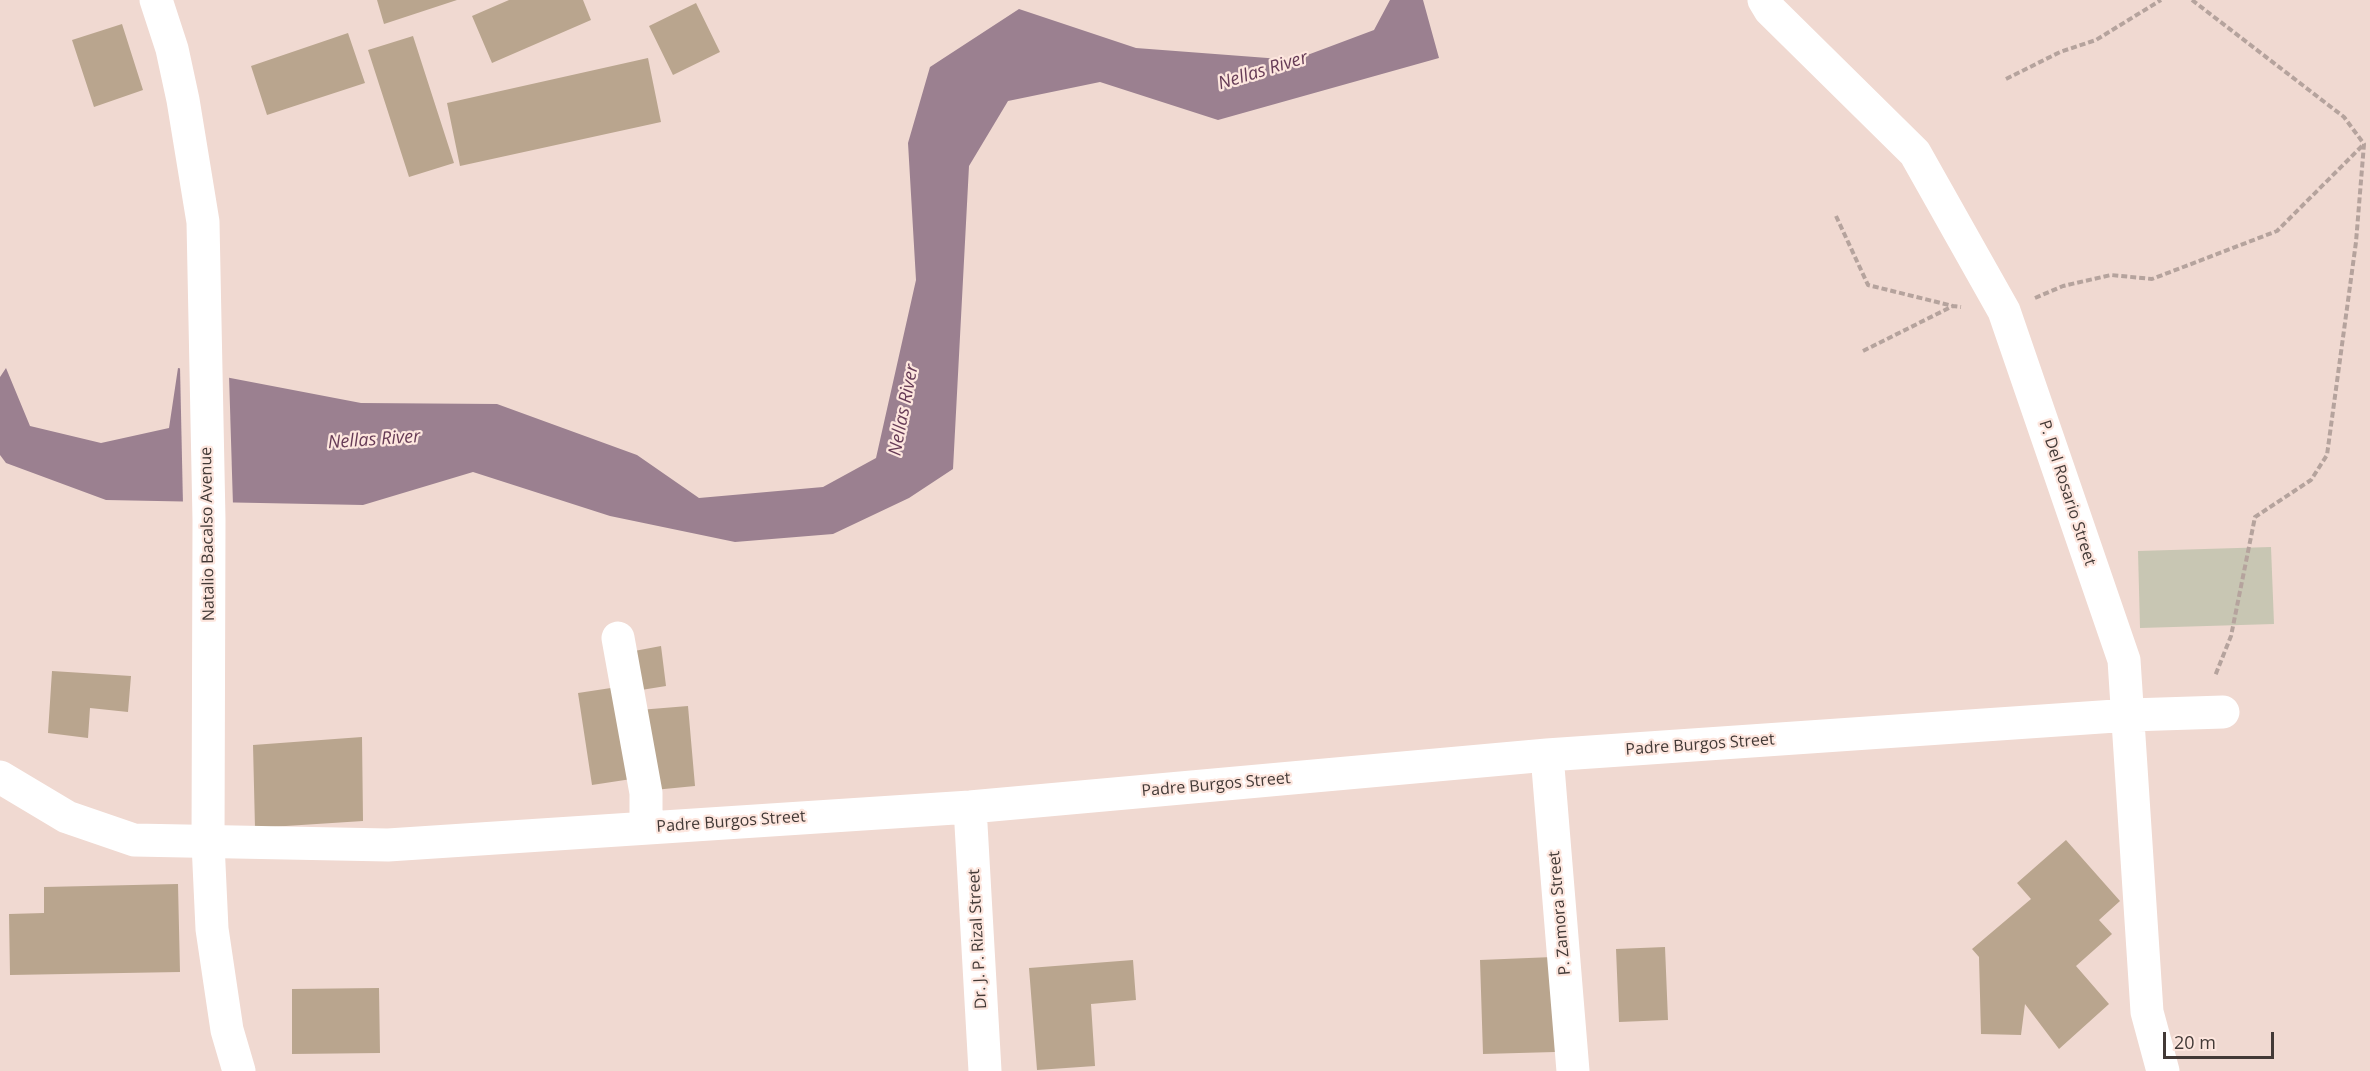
<!DOCTYPE html>
<html>
<head>
<meta charset="utf-8">
<style>
  body { margin:0 }
  #map { position:relative; width:2370px; height:1071px; overflow:hidden; background:#f0d9d1; font-family:"Open Sans",sans-serif }
  canvas { display:block }
  .scale { position:absolute; left:2163px; top:1032px; width:111px; height:27px; box-sizing:border-box; border:3px solid #423936; border-top:0; padding-left:8px; font-size:18px; line-height:21px; white-space:nowrap; color:#423936; -webkit-text-stroke:4px #fde6de; paint-order:stroke }
</style>
</head>
<body>
<div id="map">
<canvas width="2370" height="1071"></canvas>
<div class="scale">20 m</div>
</div>
<script>
const g = document.querySelector('canvas').getContext('2d');
g.lineJoin = 'round';
function fill(path, color) { g.fillStyle = color; g.fill(path, 'evenodd'); }
const shape = rows => new Path2D(rows.map(r => 'M' + r).join(''));
function stroke(path, color, width, dash) { g.strokeStyle = color; g.lineWidth = width; g.lineCap = dash ? 'butt' : 'round'; g.setLineDash(dash || []); g.stroke(path); }
function drawText(font, color, halo, rows, align = 'center') {
  g.font = font + ' "Open Sans",sans-serif'; g.lineWidth = 4.5; g.setLineDash([]); g.textBaseline = 'middle'; g.strokeStyle = halo; g.fillStyle = color; for (const [text, x, y, turn = 0] of rows) {
    g.save(); g.translate(x, y); g.rotate((+turn || 0) * Math.PI / 180); g.textAlign = isNaN(turn) ? turn : align; if (halo) g.strokeText(text, 0, 0); g.fillText(text, 0, 0); g.restore();
  }
}
const green = shape([
  [2271,547,2274,624,2140,628,2138,551]
]);
const water = shape([
  [1390,0,1423,0,1439,58,1218,120,1100,82,1008,101,969,166,953,469,909,498,833,534,735,542,610,516,473,472,363,505,106,500,6,463,0,455,0,377,6,368,30,426,101,443,169,428,178,368,361,403,497,404,637,455,699,498,823,487,876,458,916,280,908,143,930,67,1019,9,1136,48,1294,60,1374,30]
]);
const pier = shape([
  [180,366,229,375,233,506,183,505]
]);
const building = shape([
  [377,0,457,0,384,24],
  [509,0,583,0,591,20,492,63,472,16],
  [696,3,720,52,673,75,649,26],
  [122,24,143,90,94,107,72,40],
  [348,33,365,83,267,115,251,66],
  [413,36,454,163,409,177,368,50],
  [648,58,661,122,460,166,447,103],
  [661,646,666,686,635,691,629,652],
  [52,671,131,676,128,712,90,708,88,738,48,733],
  [624,686,638,778,592,785,578,693],
  [688,706,695,786,654,790,639,710],
  [362,737,363,821,255,828,253,745],
  [2066,840,2120,901,2099,920,2112,934,2076,966,2109,1004,2059,1049,2025,1004,2021,1035,1981,1034,1979,957,1972,949,2031,899,2017,883],
  [178,884,180,972,10,975,9,914,44,913,44,887],
  [1665,947,1668,1020,1619,1022,1616,949],
  [1553,957,1555,1052,1483,1054,1480,960],
  [1133,960,1136,1000,1091,1004,1095,1066,1037,1070,1029,968],
  [379,988,380,1053,292,1054,292,989]
]);
const path = shape([
  [2192,0,2344,117,2364,144,2356,242,2327,455,2311,480,2255,517,2231,636,2215,676],
  [2006,79,2060,52,2096,40,2161,0],
  [1836,216,1868,285,1953,306],
  [2035,298,2063,286,2111,275,2152,279,2277,231,2363,145],
  [1863,351,1953,306,1961,307]
]);
const minor = shape([
  [1764,0,1770,10,1915,153,2004,311,2124,660,2147,1012,2163,1071],
  [618,638,646,793,646,828],
  [1547,755,1573,1071],
  [0,777,67,817,134,840,388,845,970,807,1547,755,2130,715,2223,712],
  [970,807,985,1071]
]);
const trunk = shape([
  [156,0,172,49,183,100,203,222,209,520,208,843,212,929,227,1030,239,1071]
]);
const streetNames = [
  ["P. Del Rosario Street",2067,493,72],
  ["Natalio Bacalso Avenue",208,534,-91],
  ["Padre Burgos Street",1700,745,-4],
  ["Padre Burgos Street",1216,785,-5],
  ["Padre Burgos Street",731,822,-4],
  ["P. Zamora Street",1560,913,-95],
  ["Dr. J. P. Rizal Street",978,939,-93]
];
const waterNames = [
  ["Nellas River",1263,71,-17],
  ["Nellas River",904,410,-79],
  ["Nellas River",374,440,-4]
];
fill(green, '#c8c6b3');
fill(water, '#9b8090');
fill(pier, '#f0d9d1');
fill(building, '#b9a58e');
stroke(path, '#b5a39d', 4, [6, 3]);
stroke(minor, '#fff', 33);
stroke(trunk, '#fff', 33);
drawText('16px', '#423936', '#fde6de', streetNames);
drawText('italic 18px', '#663b56', '#fde6de', waterNames);
</script>
</body>
</html>
